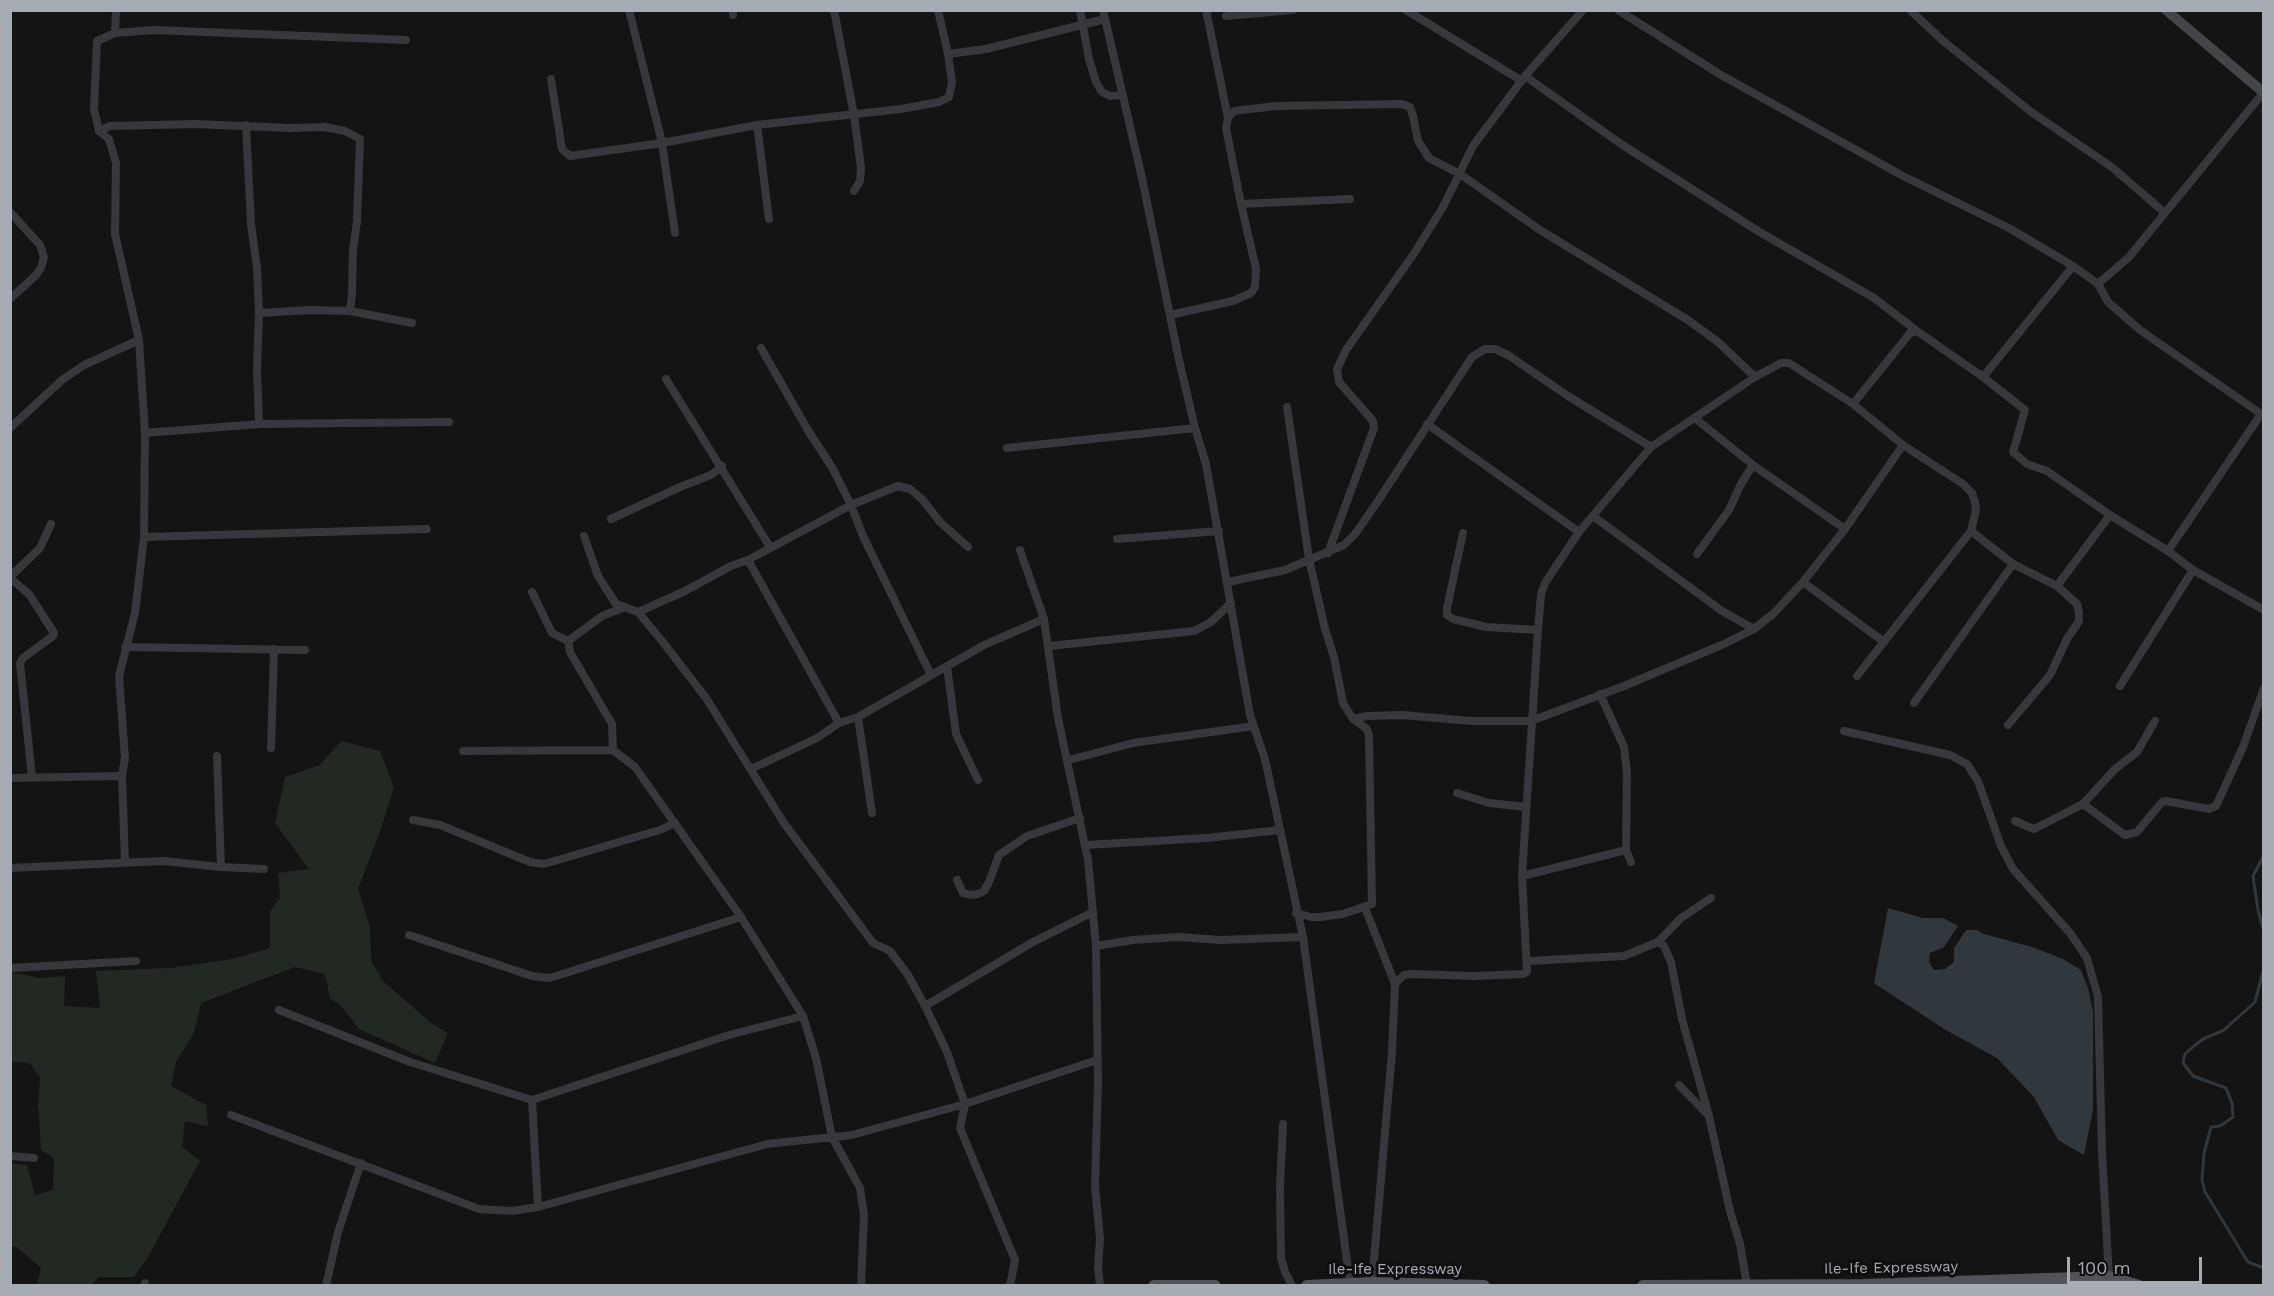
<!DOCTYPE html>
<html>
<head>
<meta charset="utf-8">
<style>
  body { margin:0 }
  #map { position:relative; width:2274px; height:1296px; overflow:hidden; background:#141415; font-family:"Work Sans",sans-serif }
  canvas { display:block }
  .frame { position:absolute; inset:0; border:12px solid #a7abb4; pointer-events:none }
  .scale { position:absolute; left:2067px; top:1257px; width:135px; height:27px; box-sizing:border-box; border:3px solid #a7abb4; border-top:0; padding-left:8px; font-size:18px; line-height:21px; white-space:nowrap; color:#a7abb4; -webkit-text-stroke:4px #0f0f10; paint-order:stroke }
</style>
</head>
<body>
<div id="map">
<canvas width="2274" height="1296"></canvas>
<div class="frame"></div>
<div class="scale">100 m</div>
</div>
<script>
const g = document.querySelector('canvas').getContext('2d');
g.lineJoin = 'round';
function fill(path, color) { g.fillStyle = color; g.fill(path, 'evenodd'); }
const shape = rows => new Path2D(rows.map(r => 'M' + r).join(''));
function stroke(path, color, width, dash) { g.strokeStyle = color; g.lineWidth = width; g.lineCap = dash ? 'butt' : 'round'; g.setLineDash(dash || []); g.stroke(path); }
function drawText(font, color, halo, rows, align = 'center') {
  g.font = font + ' "Work Sans",sans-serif'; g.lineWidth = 6; g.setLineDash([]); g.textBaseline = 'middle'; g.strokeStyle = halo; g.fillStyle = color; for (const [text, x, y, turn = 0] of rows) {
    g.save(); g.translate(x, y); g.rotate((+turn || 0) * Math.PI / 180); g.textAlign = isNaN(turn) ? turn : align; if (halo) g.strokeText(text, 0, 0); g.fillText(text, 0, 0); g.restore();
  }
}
const green = shape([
  [341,741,380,751,394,787,381,829,358,889,370,927,371,961,383,981,431,1023,448,1033,435,1063,359,1029,342,1007,330,998,325,974,295,967,201,1003,194,1033,176,1062,171,1086,206,1105,208,1126,185,1121,182,1147,200,1161,148,1257,134,1277,99,1277,91,1285,37,1285,41,1268,17,1247,11,1247,11,1163,27,1165,35,1195,53,1190,54,1158,41,1150,38,1104,40,1078,30,1063,11,1062,11,972,40,978,65,976,64,1006,100,1008,96,971,170,968,232,959,270,948,270,912,280,898,278,873,309,869,275,823,285,777,320,765]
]);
const water = shape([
  [1888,908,1923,918,1943,918,1958,926,1944,947,1930,953,1929,962,1934,970,1945,969,1954,962,1954,948,1966,930,1977,930,1984,934,2032,947,2063,959,2081,970,2088,988,2093,1012,2093,1110,2084,1155,2058,1140,2034,1097,1997,1058,1944,1029,1874,983]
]);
const stream = shape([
  [2264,855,2253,876,2258,910,2264,931],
  [2264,968,2255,1002,2224,1030,2203,1039,2194,1046,2185,1054,2183,1063,2193,1076,2226,1088,2232,1103,2233,1117,2220,1126,2211,1127,2204,1153,2202,1180,2205,1192,2248,1262,2264,1268]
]);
const minor = shape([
  [116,10,115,33,154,30,406,40],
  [733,10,733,15],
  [834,10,854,115,861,168,860,181,854,191],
  [1080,10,1089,59,1096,82,1102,92,1110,96,1122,95],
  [1103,10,1142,178,1179,360,1195,428,1206,464,1250,715,1265,759,1303,937,1350,1283],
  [1206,10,1228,118],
  [1406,10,1522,81],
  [1618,10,1721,75,1903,176,2009,228,2073,266,2098,284,2108,302,2140,330,2264,416],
  [1910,10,1942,40,2030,111,2113,168,2165,213],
  [1226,16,1293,10],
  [115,33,97,41,94,109,99,131,110,126,196,124,289,128,325,127,345,131,360,139,357,221,353,250,352,294,350,311],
  [948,54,986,49,1105,19],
  [1525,76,1621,144,1758,231,1874,298,1917,331],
  [551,79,562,149,570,156,662,143,629,10],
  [246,125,251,224,257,268,259,313,257,369,259,424],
  [757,125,769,219],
  [99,131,109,139,116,163,115,234,139,340,145,433,144,537,135,613,119,676,125,758,122,776,125,862],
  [1350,199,1241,204,1226,128,1228,118,1234,111,1276,106,1402,104,1410,107,1413,116,1418,141,1429,158,1460,174,1540,230,1688,320,1718,342,1755,377],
  [10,212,40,245,44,257,41,268,35,276,10,299],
  [675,233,662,143,757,125,901,109,939,102,949,97,952,82,948,54,938,10],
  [2098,284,2129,257,2263,93],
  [259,313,311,310,350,311,412,323],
  [1170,315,1233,301,1251,293,1255,287,1256,269,1241,204],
  [761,348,809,432,833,469,851,505,863,536,931,675],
  [1983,377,2025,410,2013,452,2027,464,2047,471,2110,515,2168,551,2193,570,2264,610],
  [666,379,770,547],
  [1853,404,1910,333,1917,331,1983,377,2073,266],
  [1287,407,1309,559,1325,629,1334,657,1343,703,1353,719,1367,716,1403,715,1470,721,1531,721,1624,686,1724,644,1754,629,1773,614,1803,582,1845,529,1903,445],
  [1696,419,1753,465,1845,529],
  [1427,424,1579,532],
  [10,428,62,380,84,365,139,340],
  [145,433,259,424,449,422],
  [1007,448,1195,428],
  [1593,516,1722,611,1754,629],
  [611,519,680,487,711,475,722,466],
  [1971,531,2013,564,2057,586,2077,604,2079,612,2079,621,2067,639,2050,675,2008,725],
  [1463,533,1447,608,1447,615,1453,619,1486,627,1538,630],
  [144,537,427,529],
  [1117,539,1219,531],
  [1020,550,1044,619,1058,718,1088,860,1096,946,1098,1082,1095,1186,1100,1239,1098,1267,1100,1286],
  [2168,551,2261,414],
  [1328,553,1374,428,1373,421,1339,382,1337,369,1346,350,1413,255,1443,207,1473,146,1525,76,1583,10],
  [1697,554,1729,510,1741,484,1753,465],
  [748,560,851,505,898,486,910,489,922,499,940,522,968,547],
  [10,577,40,548,51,524],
  [10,578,29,594,54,633,53,636,23,658,20,663,32,777],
  [1228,582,1285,570,1344,545,1355,534,1376,504,1472,357,1485,349,1495,349,1508,355,1568,396,1651,447],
  [1803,582,1884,642],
  [2057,586,2110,515],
  [532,592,552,633,568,641],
  [638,612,683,592,731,566,748,560,839,723],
  [1049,646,1194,631,1211,622,1231,603],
  [125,647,305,650],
  [947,666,956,734,978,780],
  [2120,686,2193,570],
  [1600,694,1624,747,1627,773,1626,850,1631,862],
  [1914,703,2013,564],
  [858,717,872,813],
  [1844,731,1950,755,1967,764,1978,781,2001,846,2013,869,2070,933,2087,958,2098,997,2102,1152,2109,1277],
  [271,748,274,649],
  [613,750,612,724,570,652,568,641,602,616,625,607],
  [463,751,613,750,635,767,741,917,803,1016,816,1058,832,1137,860,1188,864,1215,861,1286],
  [217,756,221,867],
  [1069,760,1133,743,1254,726],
  [751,769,817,738,839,723,858,717,984,645,1044,619],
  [10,778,122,776],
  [1457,793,1489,803,1526,807],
  [2083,804,2125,835,2137,832,2162,802,2166,801,2209,809,2216,806,2243,747,2264,688],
  [413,820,440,825,530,862,544,864,660,830,675,823],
  [2015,821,2034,829,2083,804,2115,769,2137,752,2155,721],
  [1086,845,1206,838,1280,830],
  [10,868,163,861,221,867,264,869],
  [1522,876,1626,850],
  [957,880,963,893,970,895,978,894,984,891,989,882,999,855,1027,836,1080,818],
  [1365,908,1395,984],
  [1296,913,1311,917,1320,917,1343,914,1372,904,1369,736,1367,729,1353,719],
  [409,935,532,976,550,978,741,917],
  [1658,942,1681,918,1711,898],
  [1096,946,1133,940,1179,937,1221,940,1303,937],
  [1528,961,1624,956,1658,942,1664,946,1671,962,1682,1019,1709,1116],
  [10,968,136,961],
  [925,1006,1033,942,1093,912],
  [279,1010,410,1062,532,1100,729,1035,803,1016],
  [1679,1085,1709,1116,1730,1211,1740,1244,1747,1285],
  [532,1100,538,1207],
  [231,1115,479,1209,512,1211,538,1207,767,1144,852,1135,965,1104,947,1052,925,1006,908,975,890,951,873,943,784,823,706,698,662,641,638,612,616,604,598,576,584,536],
  [1283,1124,1280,1187,1281,1258,1285,1272,1292,1286],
  [10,1156,34,1158],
  [1372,1283,1392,1052,1395,984,1404,975,1413,974,1474,976,1523,974,1527,972,1522,876,1538,630,1541,594,1545,583,1579,532,1651,447,1755,377,1781,363,1789,363,1853,404,1903,445,1963,484,1972,493,1975,502,1976,510,1971,531,1857,676],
  [144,1286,145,1283],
  [326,1286,338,1232,361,1163],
  [1010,1286,1015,1260,960,1128,965,1104,1097,1060]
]);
const secondary = shape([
  [2166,10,2264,93]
]);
const primary = shape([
  [1154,1286,1215,1286],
  [1307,1286,1372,1283,1484,1286],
  [1643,1286,1863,1285,2109,1277,2139,1286]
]);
const streetNames = [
  ["Ile-Ife Expressway",1891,1268,-1],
  ["Ile-Ife Expressway",1395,1270]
];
fill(green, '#222923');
fill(water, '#30383e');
stroke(stream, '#30383e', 3);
stroke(minor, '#37383b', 8);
stroke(secondary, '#434549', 10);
stroke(primary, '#515358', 12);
drawText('15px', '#a7abb4', '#0f0f10', streetNames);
</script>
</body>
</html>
